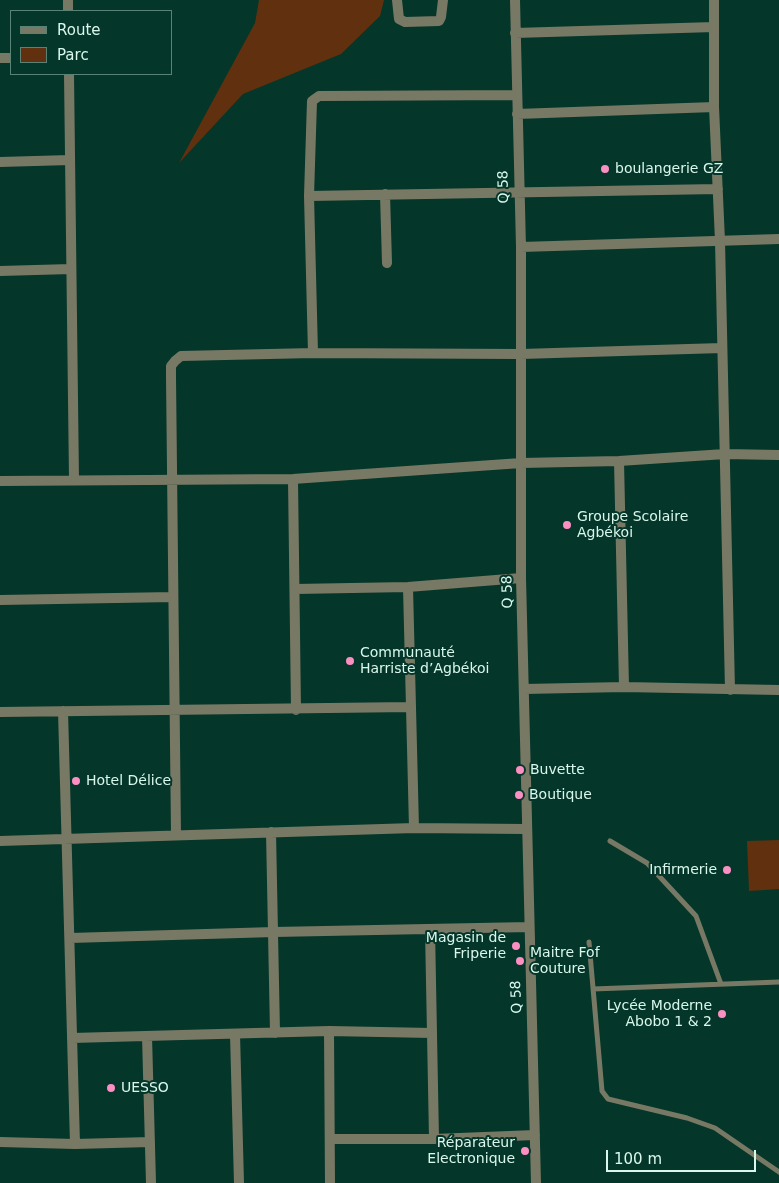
<!DOCTYPE html>
<html>
<head>
<meta charset="utf-8">
<style>
  body { margin:0 }
  #map { position:relative; width:779px; height:1183px; overflow:hidden; background:#05362a; font-family:"DejaVu Sans",sans-serif }
  canvas { display:block }
  .legend { position:absolute; left:10px; top:10px; width:162px; height:65px; box-sizing:border-box; background:#05362a; border:1px solid #5a8378; margin:0; padding:6px 9px; list-style:none; font-size:15px; color:#d9f7ec }
  .legend li { display:flex; align-items:center; gap:10px; height:25px }
  .legend b { width:25px; border:1px solid #5a8378 }
  .scale { position:absolute; left:606px; top:1150px; width:150px; height:22px; box-sizing:border-box; border:2px solid #d9f7ec; border-top:0; padding-left:6px; font-size:15px; line-height:18px; white-space:nowrap; color:#d9f7ec; -webkit-text-stroke:4px #05362a; paint-order:stroke }
</style>
</head>
<body>
<div id="map">
<canvas width="779" height="1183"></canvas>
<ul class="legend">
<li><b style="height:6px;background:#787965"></b>Route</li>
<li><b style="height:14px;background:#61300e"></b>Parc</li>
</ul>
<div class="scale">100 m</div>
</div>
<script>
const g = document.querySelector('canvas').getContext('2d');
g.lineJoin = 'round';
function fill(path, color) { g.fillStyle = color; g.fill(path, 'evenodd'); }
const shape = rows => new Path2D(rows.map(r => 'M' + r).join(''));
function stroke(path, color, width, dash) { g.strokeStyle = color; g.lineWidth = width; g.lineCap = dash ? 'butt' : 'round'; g.setLineDash(dash || []); g.stroke(path); }
function drawText(font, color, halo, rows, align = 'center') {
  g.font = font + ' "DejaVu Sans",sans-serif'; g.lineWidth = 4; g.setLineDash([]); g.textBaseline = 'middle'; g.strokeStyle = halo; g.fillStyle = color; for (const [text, x, y, turn = 0] of rows) {
    g.save(); g.translate(x, y); g.rotate((+turn || 0) * Math.PI / 180); g.textAlign = isNaN(turn) ? turn : align; if (halo) g.strokeText(text, 0, 0); g.fillText(text, 0, 0); g.restore();
  }
}
const green = shape([
  [259,0,384,0,380,16,341,54,243,94,179,163,255,23],
  [779,840,779,889,749,891,747,841]
]);
const service = shape([
  [610,841,647,863,696,916,721,984],
  [589,942,602,1091,608,1099,687,1118,715,1128,779,1172],
  [593,989,779,982]
]);
const minor = shape([
  [68,0,68,11],
  [397,0,399,19,405,22,439,21,441,17,443,0],
  [515,0,521,247,521,578,536,1183],
  [714,0,714,107,720,241,730,690],
  [515,33,714,27],
  [0,58,11,58],
  [69,74,74,480],
  [517,114,714,107],
  [0,162,70,160],
  [385,194,387,263],
  [309,196,718,189],
  [521,247,779,239],
  [0,271,71,269],
  [313,353,309,196,312,101,319,96,516,95],
  [619,461,624,687],
  [293,479,296,710],
  [0,481,293,479,521,463,619,461,725,454,779,455],
  [408,587,414,828],
  [295,589,408,587,521,578],
  [0,600,173,597],
  [524,689,624,687,779,690],
  [63,711,75,1144],
  [0,712,410,707],
  [271,832,275,1033],
  [176,835,171,377,171,366,175,361,181,356,313,353,521,354,722,348],
  [0,841,414,828,526,829],
  [430,929,434,1139],
  [70,938,274,932,529,927],
  [329,1031,330,1183],
  [235,1034,239,1183],
  [147,1036,151,1183],
  [72,1038,329,1031,432,1033],
  [330,1139,434,1139,535,1135],
  [0,1142,75,1144,150,1142]
]);
const markers = [
  [605,169,5,"#fc8fc2"],
  [567,525,5,"#fc8fc2"],
  [350,661,5,"#fc8fc2"],
  [520,770,5,"#fc8fc2"],
  [76,781,5,"#fc8fc2"],
  [519,795,5,"#fc8fc2"],
  [727,870,5,"#fc8fc2"],
  [516,946,5,"#fc8fc2"],
  [520,961,5,"#fc8fc2"],
  [722,1014,5,"#fc8fc2"],
  [111,1088,5,"#fc8fc2"],
  [525,1151,5,"#fc8fc2"]
];
const poiNames = [
  ["boulangerie GZ",615,169],
  ["Groupe Scolaire",577,517],
  ["Agbékoi",577,533],
  ["Communauté",360,653],
  ["Harriste d’Agbékoi",360,669],
  ["Buvette",530,770],
  ["Hotel Délice",86,781],
  ["Boutique",529,795],
  ["Infirmerie",717,870,"right"],
  ["Magasin de",506,938,"right"],
  ["Friperie",506,954,"right"],
  ["Maitre Fof",530,953],
  ["Couture",530,969],
  ["Lycée Moderne",712,1006,"right"],
  ["Abobo 1 & 2",712,1022,"right"],
  ["UESSO",121,1088],
  ["Réparateur",515,1143,"right"],
  ["Electronique",515,1159,"right"]
];
const streetNames = [
  ["Q 58",504,187,-91],
  ["Q 58",508,592,-91],
  ["Q 58",517,997,-92]
];
fill(green, '#61300e');
stroke(service, '#787965', 5);
stroke(minor, '#787965', 10);
for (const [x, y, r, color] of markers) { const dot = new Path2D(); dot.arc(x, y, r, 0, 2 * Math.PI); g.fillStyle = color; g.fill(dot); stroke(dot, '#05362a', 2); }
drawText('14px', '#d9f7ec', '#05362a', poiNames, 'left');
drawText('14px', '#d9f7ec', '#05362a', streetNames);
</script>
</body>
</html>
